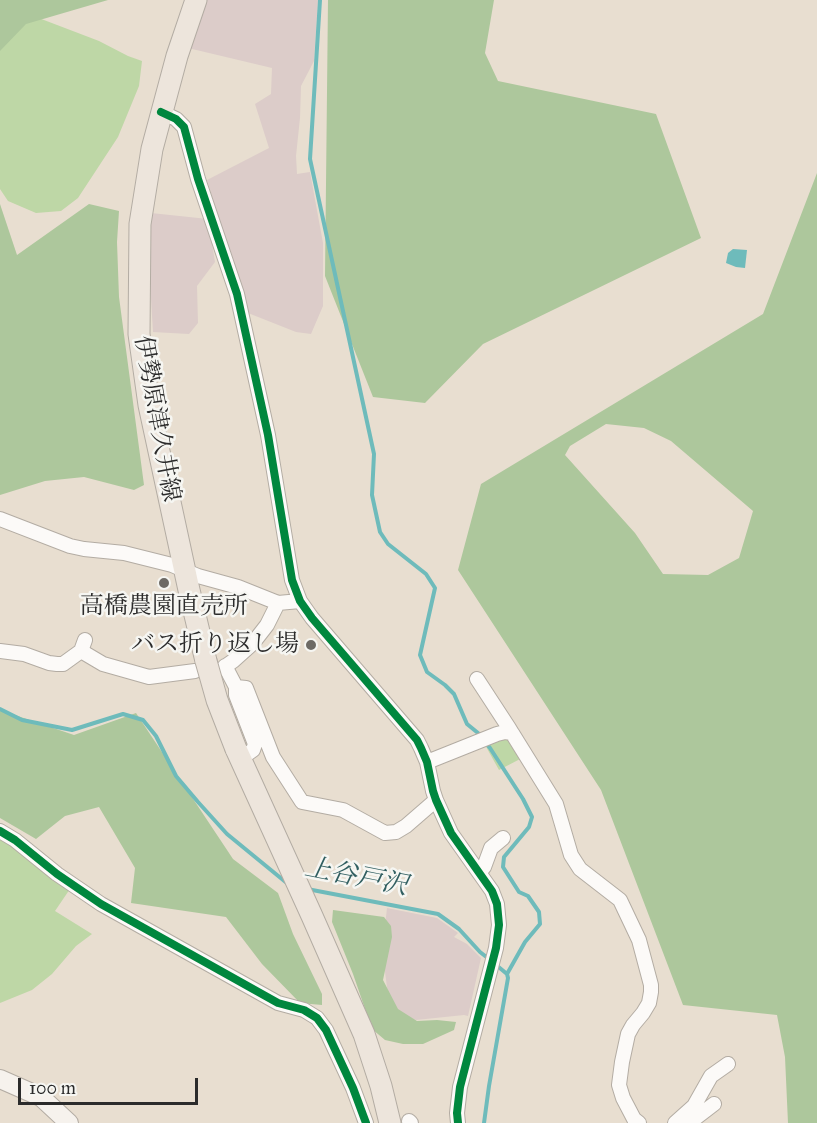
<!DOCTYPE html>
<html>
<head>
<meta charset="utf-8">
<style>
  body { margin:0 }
  #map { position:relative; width:817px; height:1123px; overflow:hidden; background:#e8ded0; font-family:"IM FELL Great Primer",serif }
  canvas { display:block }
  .scale { position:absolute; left:18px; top:1078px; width:180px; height:27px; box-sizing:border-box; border:3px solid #2b2b2b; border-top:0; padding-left:8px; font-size:18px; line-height:21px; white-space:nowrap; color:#2b2b2b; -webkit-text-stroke:4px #f6f6f2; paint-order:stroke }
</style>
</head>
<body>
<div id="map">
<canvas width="817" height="1123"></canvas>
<div class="scale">100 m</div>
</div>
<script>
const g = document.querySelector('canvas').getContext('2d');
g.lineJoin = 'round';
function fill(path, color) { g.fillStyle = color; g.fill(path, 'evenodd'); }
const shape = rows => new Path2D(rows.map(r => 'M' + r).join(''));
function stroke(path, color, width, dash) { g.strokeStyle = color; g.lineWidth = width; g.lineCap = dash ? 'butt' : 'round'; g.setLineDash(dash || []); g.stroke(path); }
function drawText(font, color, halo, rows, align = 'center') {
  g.font = font + ' "IM FELL Great Primer","Noto Serif JP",serif'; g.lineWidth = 5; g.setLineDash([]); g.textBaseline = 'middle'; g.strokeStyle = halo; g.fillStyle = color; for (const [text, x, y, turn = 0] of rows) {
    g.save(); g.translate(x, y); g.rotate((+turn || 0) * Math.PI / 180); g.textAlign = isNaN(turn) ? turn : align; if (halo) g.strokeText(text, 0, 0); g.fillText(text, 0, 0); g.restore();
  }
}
const industrial = shape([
  [207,0,318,0,314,61,301,86,300,118,296,156,297,174,310,172,323,243,323,306,311,334,296,332,248,313,207,180,269,148,255,104,271,94,272,68,188,48],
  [151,213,208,219,215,262,197,286,198,323,189,334,153,332,148,249],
  [387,908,437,918,458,933,454,937,467,944,481,958,468,1016,464,1015,416,1020,407,1017,394,1007,388,995,384,964,383,943]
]);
const green = shape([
  [23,12,99,41,128,56,142,61,139,86,118,137,78,198,61,211,36,213,8,201,0,189,0,36],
  [506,735,522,758,499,770,484,743],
  [0,838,24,852,72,886,55,911,92,934,76,946,52,974,32,990,0,1003]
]);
const forest = shape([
  [0,0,108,0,26,24,0,51],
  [328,0,494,0,485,53,498,81,656,114,701,238,483,344,425,403,373,397,325,276],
  [817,173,817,1123,788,1123,785,1057,777,1015,683,1005,601,790,458,570,481,484,763,314],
  [606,424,644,428,671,441,753,511,739,558,708,575,663,574,635,533,565,455,570,446],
  [0,204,17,255,89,204,119,211,117,242,119,297,144,485,134,490,84,477,45,481,0,495],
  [0,710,74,735,136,713,233,859,278,893,293,934,322,994,322,1005,300,1003,262,964,226,917,131,903,135,868,99,807,65,816,36,839,0,818],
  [333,910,384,917,391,926,392,937,383,980,398,1009,417,1021,437,1020,456,1022,454,1030,423,1044,403,1044,385,1040,372,1029,353,974,332,922]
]);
const water = shape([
  [733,249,747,250,745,268,736,267,726,263,728,253]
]);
const stream = shape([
  [320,0,310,159,374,454,372,495,380,532,388,544,426,574,435,588,420,655,427,672,445,685,454,694,467,724,478,733,490,748,523,799,532,817,529,827,504,857,503,867,519,892,528,896,539,912,540,924,525,942,507,974],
  [0,709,22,720,72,730,123,714,143,720,156,736,176,776,198,802,227,834,288,884],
  [307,889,438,914,459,929,480,952,489,959],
  [484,1123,489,1086,508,978,507,974,495,964]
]);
const street = shape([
  [161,112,176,119,184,127,198,179,237,294,268,435,292,580,300,601,312,618,417,740,421,748,427,762,433,791,436,800,451,833,492,891,497,904,499,925,496,948,460,1087,457,1113,458,1123],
  [0,519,70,546,84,549,124,553,172,565,198,576,238,587,278,603,300,601],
  [0,651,24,654,49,663,57,664,63,664,81,651,85,640],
  [81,651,103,664,149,677,195,671],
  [225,666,236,687,236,695,255,744,253,750,240,759],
  [223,668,233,661,253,643,267,625,278,603],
  [477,679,509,728,512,733],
  [236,687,246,688,273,757,302,802,343,810,385,833,396,832,406,826,436,800],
  [427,762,497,734,505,732,512,733,556,804,571,855,580,869,620,900,639,940,651,985,651,992,649,1003,643,1013,633,1025,628,1034,622,1062,619,1085,623,1098,634,1119,639,1123],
  [0,831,15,840,57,874,101,904,278,1003,304,1010,317,1018,326,1030,353,1088,366,1123],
  [480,872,484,867,491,848,503,838],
  [409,1121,411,1123],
  [675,1123,694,1106,711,1076,728,1064],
  [689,1123,714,1104]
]);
const secondary = shape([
  [0,1079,41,1097,69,1123]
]);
const primary = shape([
  [196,0,177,56,152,149,140,224,139,334,149,405,189,590,206,661],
  [236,749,312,916,364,1034,381,1086,390,1123]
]);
const primaryBridge = shape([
  [206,661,217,700,236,749]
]);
const cycleway = shape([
  [161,112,176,119,184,127,198,179,237,294,268,435,292,580,300,601,312,618,417,740,421,748,427,762,433,791,436,800,451,833,492,891,497,904,499,925,496,948,460,1087,457,1113,458,1123],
  [0,831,15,840,57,874,101,904,278,1003,304,1010,317,1018,326,1030,353,1088,366,1123]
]);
const markers = [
  [164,583,6,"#6d6a65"],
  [311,645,6,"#6d6a65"]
];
const streetNames = [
  ["伊勢原津久井線",156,419,80]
];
const poiNames = [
  ["高橋農園直売所",164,607],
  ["バス折り返し場",299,645,"right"]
];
const waterNames = [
  ["上谷戸沢",356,878,11]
];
fill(industrial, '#dcccc9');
fill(green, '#bed7a6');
fill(forest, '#adc79c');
fill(water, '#6ebbbb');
stroke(stream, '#6ebbbb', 4);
stroke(street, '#b3aca3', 16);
stroke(secondary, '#b3aca3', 20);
stroke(primary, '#b3aca3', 23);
stroke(street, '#fcfaf8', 14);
stroke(secondary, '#f6f2ed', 18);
stroke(primary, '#ede5dc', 21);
stroke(primaryBridge, '#b3aca3', 23, []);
stroke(primaryBridge, '#ede5dc', 21);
stroke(cycleway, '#00873e', 8);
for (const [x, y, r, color] of markers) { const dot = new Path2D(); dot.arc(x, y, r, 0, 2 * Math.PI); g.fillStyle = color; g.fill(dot); stroke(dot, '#f6f6f2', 2); }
drawText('24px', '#2b2b2b', '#f6f6f2', streetNames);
drawText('24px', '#2b2b2b', '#f6f6f2', poiNames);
drawText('italic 26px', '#315f61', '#f6f6f2', waterNames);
</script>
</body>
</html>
